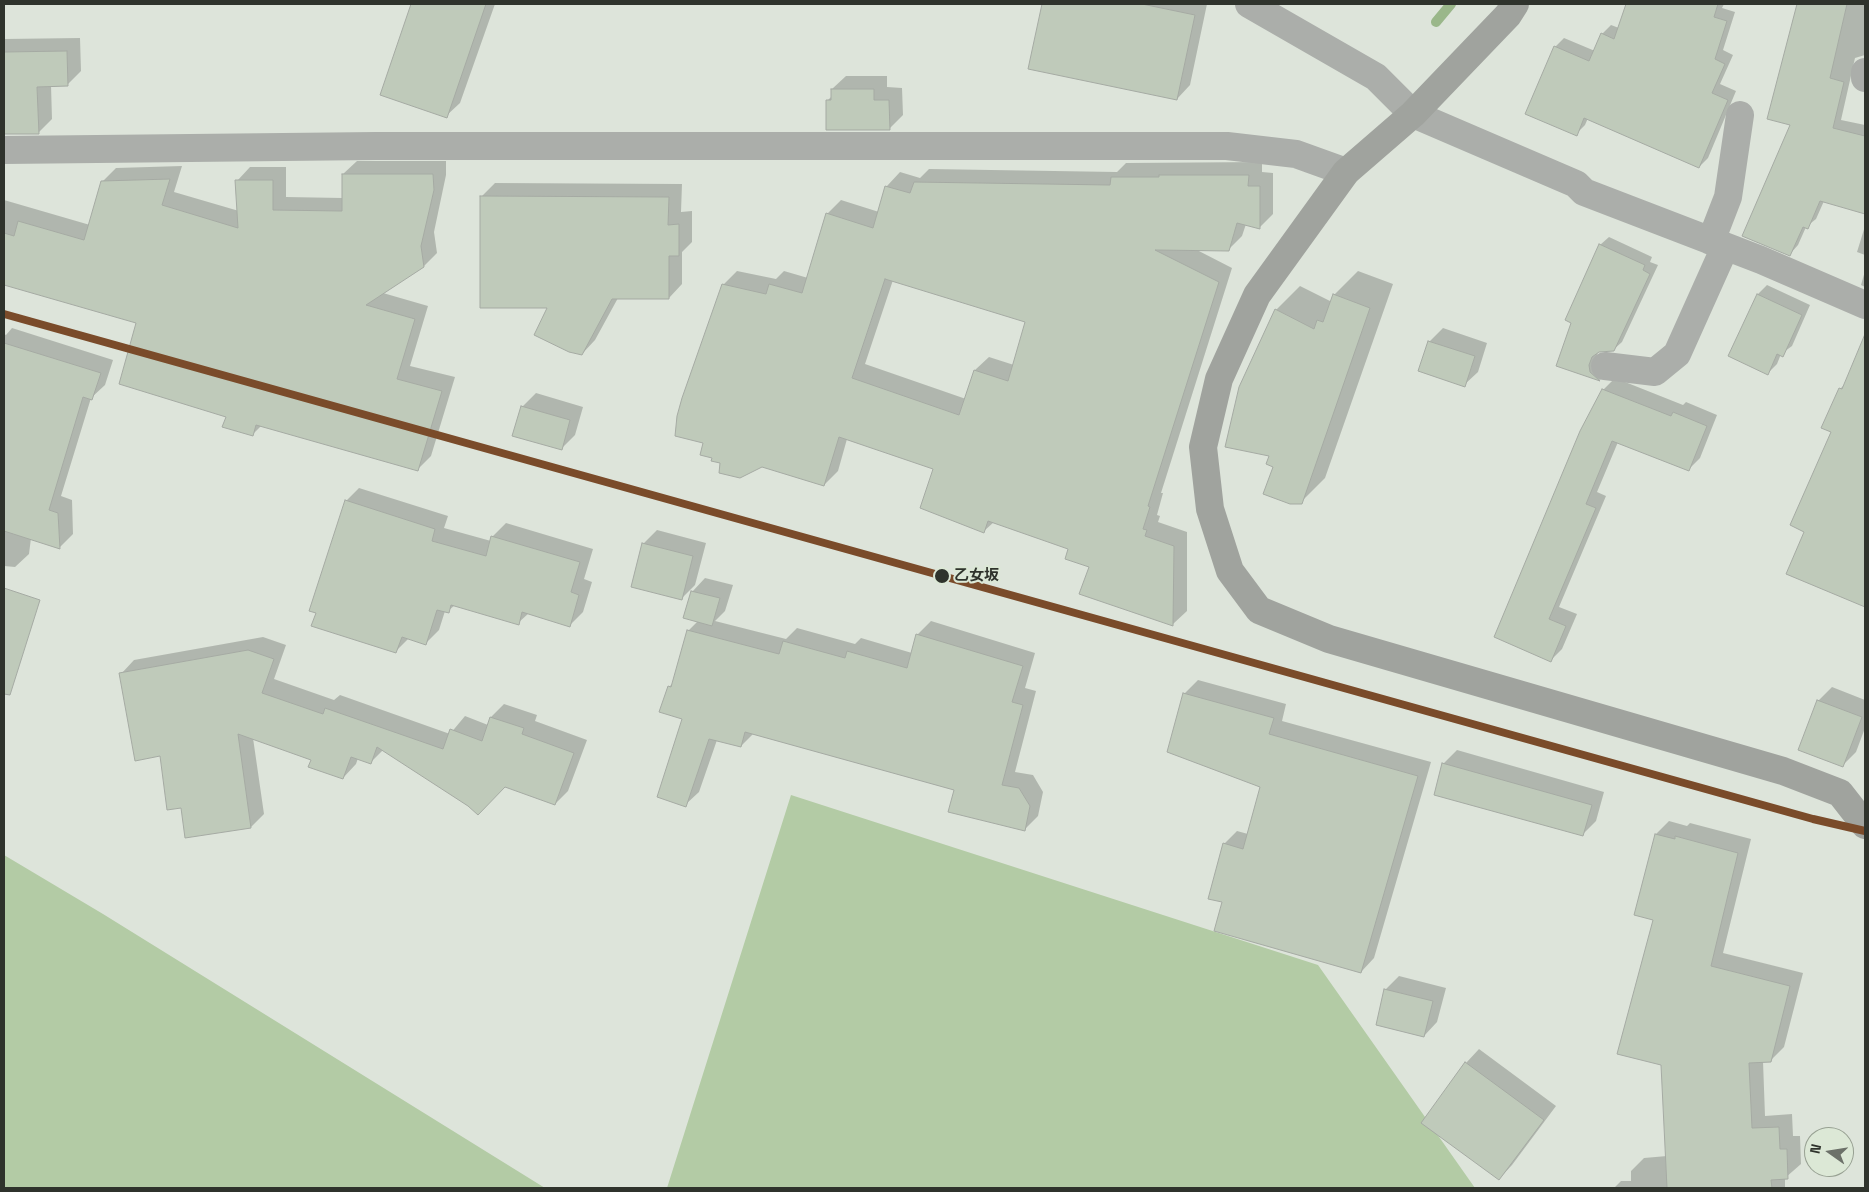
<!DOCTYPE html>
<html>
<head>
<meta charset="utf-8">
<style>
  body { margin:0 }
  #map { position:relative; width:1869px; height:1192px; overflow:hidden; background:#dde4da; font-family:"Space Grotesk",sans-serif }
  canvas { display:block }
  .frame { position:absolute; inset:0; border:5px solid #2f332c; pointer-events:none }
  .north { position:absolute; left:1804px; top:1127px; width:50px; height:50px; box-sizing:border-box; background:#dce8d6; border:1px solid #97a092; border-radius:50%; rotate:283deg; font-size:14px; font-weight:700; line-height:20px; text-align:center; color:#2f332c }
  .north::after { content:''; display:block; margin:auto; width:18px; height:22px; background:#6c7169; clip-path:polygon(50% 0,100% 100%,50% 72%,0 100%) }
</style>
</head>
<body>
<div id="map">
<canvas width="1869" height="1192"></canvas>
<div class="frame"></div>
<div class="north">N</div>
</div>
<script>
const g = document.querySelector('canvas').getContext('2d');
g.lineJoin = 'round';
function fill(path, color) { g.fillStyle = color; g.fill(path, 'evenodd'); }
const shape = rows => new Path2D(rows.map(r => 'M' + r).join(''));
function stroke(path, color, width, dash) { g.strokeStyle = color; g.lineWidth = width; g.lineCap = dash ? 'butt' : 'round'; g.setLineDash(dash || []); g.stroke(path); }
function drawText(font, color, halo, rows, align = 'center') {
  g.font = font + ' "Space Grotesk","Noto Sans JP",sans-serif'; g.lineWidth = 4; g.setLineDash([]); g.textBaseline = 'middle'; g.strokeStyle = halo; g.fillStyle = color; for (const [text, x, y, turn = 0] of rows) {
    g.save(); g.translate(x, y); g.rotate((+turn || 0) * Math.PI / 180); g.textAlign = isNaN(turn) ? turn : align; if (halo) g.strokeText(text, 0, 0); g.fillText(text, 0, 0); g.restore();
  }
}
const forest = shape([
  [791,795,1318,965,1475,1188,667,1188],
  [4,855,103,914,545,1188,4,1188]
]);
const shadow = shape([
  [413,4,495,4,460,103,446,116,382,94],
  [1043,4,1207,4,1190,85,1177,99,1030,68],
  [1627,4,1724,4,1722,8,1735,12,1723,50,1733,55,1720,84,1736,91,1708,158,1699,167,1588,118,1585,125,1576,134,1555,47,1564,38,1595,51,1602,34,1611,25,1619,28],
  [1798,4,1865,4,1865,55,1855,58,1841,120,1865,125,1865,212,1824,201,1816,219,1806,227,1798,245,1790,254,1792,23],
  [80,38,81,71,67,85,51,85,52,119,39,132,4,134,4,39],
  [846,76,887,76,887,87,902,88,903,115,889,129,827,101,832,96,832,89],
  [357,161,446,161,446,175,434,232,437,253,424,266,383,293,428,306,410,366,455,377,431,456,418,469,262,425,252,435,227,416,138,322,4,284,4,200,90,225,102,182,116,168,182,166,174,192,239,211,237,181,250,167,286,167,286,197,343,198,343,174],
  [1262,162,1262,172,1273,173,1273,214,1259,228,1246,224,1242,236,1228,250,1195,249,1232,268,1161,493,1163,493,1157,515,1160,516,1158,522,1187,532,1187,611,1173,624,1090,566,1070,548,994,522,984,531,935,469,847,439,838,471,824,485,723,285,737,271,776,279,784,271,808,278,827,214,841,200,879,212,887,186,900,172,920,178,929,169,1117,172,1126,163],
  [893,280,1026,321,1014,365,989,357,975,370,966,399,865,364],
  [495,183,682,184,681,212,692,211,692,242,682,252,682,284,669,298,618,298,595,340,582,354,549,307,481,197],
  [1865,226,1865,255,1857,252],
  [1609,237,1652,257,1650,262,1658,265,1622,342,1613,350,1599,350,1597,355,1607,372,1600,380,1558,365,1600,245],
  [1358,271,1393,284,1325,478,1301,502,1274,466,1271,455,1276,310,1300,286,1332,302,1334,295],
  [1865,271,1865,287,1861,285],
  [1767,285,1810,305,1792,346,1781,354,1777,364,1768,373,1730,356,1758,294],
  [12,328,113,360,105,385,91,398,61,496,72,500,73,534,60,547,31,538,29,554,15,567,4,566,4,334,6,335],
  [1443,328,1487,343,1478,372,1464,385,1429,342],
  [1865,337,1865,606,1787,574,1806,531,1833,432,1840,389,1846,383],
  [1615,378,1683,405,1686,402,1717,415,1700,458,1689,469,1618,442,1597,492,1606,496,1559,607,1577,614,1562,649,1551,660,1496,637,1603,390],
  [536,393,583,407,575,435,561,449,522,407],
  [359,488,448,516,444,528,491,541,493,536,506,523,593,549,584,579,592,582,583,612,570,625,529,613,518,623,455,605,448,611,445,611,439,630,425,644,409,638,396,651,346,501],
  [657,530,706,543,695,585,681,599,643,544],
  [705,578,733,585,725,611,715,621,786,639,797,628,855,644,861,638,912,653,917,635,931,621,1035,653,1025,688,1036,691,1015,772,1033,775,1043,792,1038,816,1024,830,955,790,753,734,741,746,717,740,699,792,685,805,684,718,669,687,674,682,688,631,698,621,692,592],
  [263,637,286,645,274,679,334,700,340,695,450,734,465,716,488,725,491,717,504,704,537,715,535,721,587,740,568,791,555,804,505,786,469,805,384,749,371,762,358,758,356,764,343,778,313,759,253,738,264,814,251,827,182,807,161,755,121,674,134,660],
  [1198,680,1286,704,1282,721,1431,762,1374,958,1361,972,1224,901,1224,844,1237,831,1248,834,1261,786,1184,694],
  [1832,687,1865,700,1865,728,1856,752,1842,766,1818,701],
  [1457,750,1604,792,1596,821,1582,835,1443,764],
  [1669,821,1687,826,1690,823,1751,839,1723,953,1803,973,1784,1047,1771,1060,1763,1061,1765,1116,1792,1114,1793,1136,1800,1136,1801,1164,1785,1178,1785,1188,1614,1188,1621,1181,1631,1181,1631,1171,1644,1158,1667,1156,1654,919,1656,834],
  [1399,976,1446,988,1437,1022,1424,1036,1386,989],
  [1479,1049,1556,1106,1512,1165,1499,1179,1466,1063]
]);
const stream = shape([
  [1436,22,1451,4]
]);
const building = shape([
  [411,4,486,4,447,118,380,95,411,4],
  [1042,4,1142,4,1195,15,1177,100,1028,69,1042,4],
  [1626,4,1718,4,1714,17,1727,21,1715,59,1725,64,1712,93,1728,100,1699,168,1584,118,1577,136,1525,114,1554,46,1589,61,1601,33,1614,39,1626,4],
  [1797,4,1847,4,1830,78,1844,82,1833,128,1865,136,1865,214,1820,201,1808,229,1803,227,1790,256,1742,236,1790,125,1767,119,1797,4],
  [67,51,68,86,37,87,39,134,4,134,4,52,67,51],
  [831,89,874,89,874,100,889,100,890,130,826,130,826,100,831,100,831,89],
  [342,174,433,174,434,190,421,246,424,267,366,305,415,319,397,379,442,391,418,471,256,425,253,436,222,427,226,417,119,384,136,323,4,285,4,233,14,236,18,221,84,240,101,181,170,179,162,205,238,228,235,180,273,180,273,210,342,211,342,174],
  [1159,175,1249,175,1248,186,1260,186,1260,229,1237,223,1229,251,1155,250,1219,282,1148,506,1150,507,1143,529,1147,530,1145,536,1174,546,1173,626,1079,594,1089,567,1065,559,1068,549,988,521,984,533,920,508,933,469,839,437,824,486,762,467,740,478,719,473,720,463,711,461,712,458,700,455,703,443,675,436,677,416,682,398,722,284,766,294,769,284,802,293,826,213,873,228,885,186,910,193,914,182,1110,185,1111,177,1159,177,1159,175],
  [885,279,1025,322,1008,381,974,370,959,415,852,378,885,279],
  [480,196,669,197,668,225,679,224,679,256,669,256,669,299,612,299,582,355,569,352,534,335,547,308,480,308,480,196],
  [1599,244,1645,265,1643,270,1650,274,1614,351,1599,352,1592,357,1589,365,1590,372,1600,381,1556,366,1571,323,1565,320,1599,244],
  [1333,294,1370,308,1302,504,1290,504,1263,494,1273,467,1266,464,1269,456,1225,447,1239,387,1275,309,1314,329,1317,320,1323,322,1333,294],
  [1757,294,1802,315,1783,357,1777,354,1768,375,1728,356,1757,294],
  [1865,334,1865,607,1786,574,1804,532,1790,525,1831,432,1821,428,1839,388,1842,389,1865,334],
  [1428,341,1475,356,1465,387,1418,371,1428,341],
  [4,343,101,373,92,400,83,397,49,510,58,513,60,549,4,531,4,343],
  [1602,389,1671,416,1673,412,1707,426,1689,471,1612,441,1586,504,1596,508,1549,619,1566,626,1551,662,1494,637,1580,431,1602,389],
  [521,406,570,420,562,450,512,436,521,406],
  [345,500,435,529,432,541,486,556,491,536,580,562,571,592,579,595,570,627,522,612,519,625,451,605,449,613,437,610,426,645,402,637,396,653,311,626,316,613,309,611,345,500],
  [642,543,693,556,682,600,631,587,642,543],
  [4,588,40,600,10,695,4,694,4,588],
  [691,591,720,598,712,626,683,618,691,591],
  [687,630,779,654,783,641,845,658,847,651,907,668,916,634,1023,666,1012,702,1023,705,1002,785,1019,788,1030,806,1025,831,948,812,954,790,745,732,741,747,709,739,686,807,657,797,682,719,659,712,668,686,671,687,687,630],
  [248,650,274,659,262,693,323,714,325,708,443,749,450,729,482,741,490,717,524,728,522,734,574,753,555,805,505,787,478,815,468,806,377,747,371,764,351,757,343,779,308,767,311,760,238,734,251,828,185,838,181,808,167,810,160,756,135,761,119,673,248,650],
  [1183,693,1274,718,1269,734,1418,776,1361,973,1214,931,1222,902,1208,899,1223,843,1243,849,1260,787,1167,752,1183,693],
  [1817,700,1862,717,1843,767,1798,750,1817,700],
  [1442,763,1592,805,1583,836,1434,795,1442,763],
  [1655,834,1675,839,1675,836,1738,853,1711,966,1790,986,1771,1062,1749,1063,1752,1128,1779,1127,1780,1149,1787,1149,1788,1179,1771,1180,1772,1188,1667,1188,1661,1065,1617,1054,1653,920,1634,915,1655,834],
  [1384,989,1433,1001,1424,1037,1376,1025,1384,989],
  [1465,1062,1544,1120,1499,1180,1421,1123,1465,1062]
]);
const street = shape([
  [1249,4,1376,77,1413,114,1576,184,1584,192,1761,260,1865,305],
  [1865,72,1865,78],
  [4,150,376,146,1227,146,1296,154,1346,172],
  [1711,241,1728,197,1740,115],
  [1605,366,1655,372,1677,354,1725,247]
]);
const secondary = shape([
  [1515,4,1508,15,1413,114,1346,172,1257,295,1219,379,1203,447,1210,509,1230,571,1259,610,1329,639,1783,771,1840,793,1865,825]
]);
const rail1 = shape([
  [4,314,1813,819,1865,831]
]);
const markers = [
  [942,576,8,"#2f332c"]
];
const stopNames = [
  ["乙女坂",954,576]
];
fill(forest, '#b3cba5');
fill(shadow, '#0003');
stroke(stream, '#9ab78a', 10);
fill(building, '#bfcaba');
stroke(building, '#a5aaa3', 1);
stroke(street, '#abaeaa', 28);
stroke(secondary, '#a0a39e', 28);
stroke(rail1, '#7a4b2a', 8);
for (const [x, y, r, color] of markers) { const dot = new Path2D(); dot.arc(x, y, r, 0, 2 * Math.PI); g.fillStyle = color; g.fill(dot); stroke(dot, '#dce8d6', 2); }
drawText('bold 15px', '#2f332c', '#dce8d6', stopNames, 'left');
</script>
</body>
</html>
